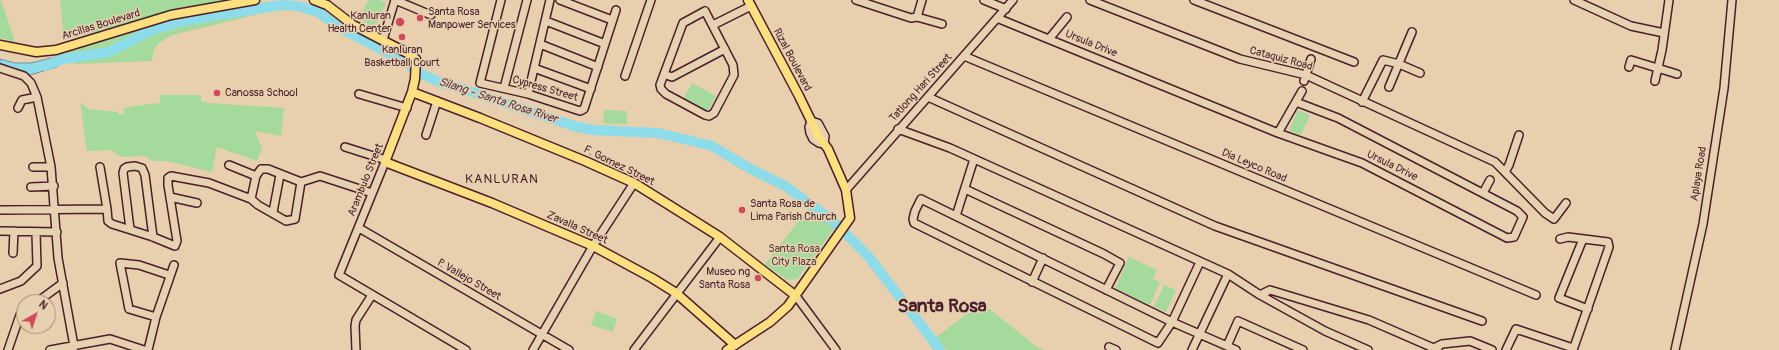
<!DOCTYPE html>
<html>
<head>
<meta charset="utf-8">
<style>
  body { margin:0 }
  #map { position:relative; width:1779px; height:350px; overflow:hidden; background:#e8cfad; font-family:Pangolin,sans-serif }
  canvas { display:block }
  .north { position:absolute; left:16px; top:294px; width:40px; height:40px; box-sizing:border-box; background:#e6d1b0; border:1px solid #a88a7b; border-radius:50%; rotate:39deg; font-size:11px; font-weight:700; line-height:16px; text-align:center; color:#4a1f2b }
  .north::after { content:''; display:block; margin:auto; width:14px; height:18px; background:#d1495b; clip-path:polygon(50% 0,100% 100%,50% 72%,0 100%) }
</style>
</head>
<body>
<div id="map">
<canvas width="1779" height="350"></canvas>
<div class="north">N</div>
</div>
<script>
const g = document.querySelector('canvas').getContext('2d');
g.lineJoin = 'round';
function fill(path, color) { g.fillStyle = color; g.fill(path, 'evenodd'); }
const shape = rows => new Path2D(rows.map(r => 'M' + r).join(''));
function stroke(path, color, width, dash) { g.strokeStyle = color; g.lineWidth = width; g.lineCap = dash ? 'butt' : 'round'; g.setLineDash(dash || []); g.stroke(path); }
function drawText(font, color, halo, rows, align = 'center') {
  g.font = font + ' Pangolin,sans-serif'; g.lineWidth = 3; g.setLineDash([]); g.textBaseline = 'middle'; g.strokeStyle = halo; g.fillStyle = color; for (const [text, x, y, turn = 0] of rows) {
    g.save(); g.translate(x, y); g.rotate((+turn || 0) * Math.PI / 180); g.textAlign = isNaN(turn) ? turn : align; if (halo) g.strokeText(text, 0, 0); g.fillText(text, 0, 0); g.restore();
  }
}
const green = shape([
  [0,0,1,0,15,42,0,38],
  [60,0,236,0,176,11,64,40],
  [368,0,379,0,386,3,375,27,359,20],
  [262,1,267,12,172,35,159,43,154,50,152,61,74,64,75,58,63,59,62,52,180,16],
  [692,83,716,96,708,112,683,99],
  [160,95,201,95,201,101,208,103,284,108,281,136,255,131,262,149,257,161,217,147,212,172,166,161,153,161,145,156,121,157,111,150,87,151,80,102,88,109,117,112,120,115,125,112,122,109,134,106,160,103],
  [604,110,627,111,627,124,603,123],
  [1298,110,1310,115,1301,135,1289,130],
  [808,209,835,228,797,279,787,280,765,264],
  [1129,257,1157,270,1153,279,1160,282,1150,305,1115,289],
  [1164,285,1176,290,1166,312,1154,307],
  [982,303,1037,347,1044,350,947,350,936,337],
  [596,311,617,319,613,332,591,325]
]);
const water = shape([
  [55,57,57,67,30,75,0,67,0,59,15,63,31,63,55,57]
]);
const river = shape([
  [45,66,63,59,109,52,152,30,188,20,281,5,297,6,318,12,340,28,408,63,415,71,444,84,457,87,574,126,592,130,658,133,712,146,747,167,785,186,832,220,869,257,940,350]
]);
const minor = shape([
  [501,0,480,83,528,94,580,111,584,109,616,10],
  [560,0,612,20],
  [856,0,911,18,917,17,922,0],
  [984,0,1006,9],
  [1090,0,1240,59,1306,75,1495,162,1545,213,1554,219,1566,203],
  [1194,0,1354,62],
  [1574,0,1631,26,1664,33],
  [705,11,733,65,734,75,714,113,709,116,705,115,666,94,661,89,660,85,683,23,705,11],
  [917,17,942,24],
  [997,18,1278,133,1362,163,1507,238,1514,237,1523,217,1517,211,1338,118,1296,102],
  [546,21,605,44],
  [713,25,751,6],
  [1049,39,1067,17],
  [383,40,395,0,431,15],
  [540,44,598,67],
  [964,56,1536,295],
  [1629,67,1631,60,1677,74],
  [0,68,24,76,31,83,37,97,51,167,58,258,74,346,73,350],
  [534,68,591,89],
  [664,74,672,77,725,49],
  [625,76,651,0],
  [1304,81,1311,59],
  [1655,81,1662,50,1669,0],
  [1389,87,1412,32],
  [504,88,527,0],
  [359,94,407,108],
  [528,94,550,0],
  [928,97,1215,226,1482,321],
  [1362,102,1383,60,1399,64,1420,73],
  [18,108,22,100,37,97],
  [811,121,818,123,825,136,824,144,819,143,813,139,810,133,809,127,811,121],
  [898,129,950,148,1228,274,1260,295,1325,331,1368,350],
  [1278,133,1302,91],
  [426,135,437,101],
  [345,147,386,160],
  [385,162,339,275,466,350],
  [229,165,256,176],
  [33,167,51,167],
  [100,167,107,209],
  [1505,172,1509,165,1519,135],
  [31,187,54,186],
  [965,189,1104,254,1120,263,1106,290],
  [846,190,1013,0],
  [1483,193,1490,180],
  [170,197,197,203],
  [251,199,256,176,261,169,268,169,301,182,320,176,372,193],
  [0,210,107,209,108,221,112,224,153,237,175,246,177,241,168,185,168,178,171,176,209,183,251,199,258,205,286,221,295,219,301,182],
  [273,212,280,175],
  [956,216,974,159],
  [359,228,569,350],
  [130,229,123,173,124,169,127,167,135,166,142,168,145,175,153,237],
  [0,231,57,232],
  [1560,239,1568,237,1608,242,1609,247,1573,350],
  [1583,239,1559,298,1588,309],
  [13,253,14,231],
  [1200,262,1172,322,1158,343,914,223,913,219,915,211,921,199,1172,322,1236,350],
  [1032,282,1043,258],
  [0,289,21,281,37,266,36,233],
  [1260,295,1270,290,1369,320,1438,350],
  [796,296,836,350],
  [37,302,63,283],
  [156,317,129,309,120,263,139,265,169,275],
  [1227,346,1238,321,1303,350],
  [1109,347,1116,350],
  [1434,348,1442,344,1470,341,1492,350],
  [8,350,20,315,24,312],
  [50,350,110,339,144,350],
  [148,350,156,317,174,265],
  [356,350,355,326,356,320,372,295],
  [533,350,593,246,634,183],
  [634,350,720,237],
  [1192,350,1228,274],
  [1506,350,1516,329,1573,348],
  [1675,350,1703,224,1724,88,1732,0]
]);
const major = shape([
  [314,0,327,5,353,25,411,55,416,59,415,79,412,92,385,162,492,203,593,246,652,278,676,293,735,345],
  [748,0,799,96,816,131],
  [0,45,36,52,56,50,171,15,255,0],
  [412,92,480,118,585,161,634,183,720,237,796,296],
  [727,350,770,322,788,306,850,218,846,190,828,149,817,134]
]);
const markers = [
  [420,18,4,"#d1495b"],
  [400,22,5,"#d1495b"],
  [402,37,4,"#d1495b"],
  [217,93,4,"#d1495b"],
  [742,210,4,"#d1495b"],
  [758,278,4,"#d1495b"]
];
const poiNames = [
  ["Santa Rosa",428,12],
  ["Manpower Services",428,25],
  ["Kanluran",391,16,"right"],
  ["Health Center",391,29,"right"],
  ["Kanluran",402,50,"center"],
  ["Basketball Court",402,63,"center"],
  ["Canossa School",225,93],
  ["Santa Rosa de",750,204],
  ["Lima Parish Church",750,217],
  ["Museo ng",750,272,"right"],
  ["Santa Rosa",750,285,"right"]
];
const streetNames = [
  ["Arcillas Boulevard",101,25,-17],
  ["Ursula Drive",1091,44,22],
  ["Cataquiz Road",1281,59,15],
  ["Rizal Boulevard",792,60,62],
  ["Tatlong Hari Street",921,88,-48],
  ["Cypress Street",545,89,16],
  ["F. Gomez Street",619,166,26],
  ["Dia Leyco Road",1254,166,23],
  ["Ursula Drive",1392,166,26],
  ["Aplaya Road",1699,174,-81],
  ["Arambulo Street",366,180,-68],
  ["Zavalla Street",577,228,24],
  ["P. Vallejo Street",469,280,30]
];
const parkNames = [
  ["Santa Rosa",794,249],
  ["City Plaza",794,262]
];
const waterNames = [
  ["Silang - Santa Rosa River",498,101,18]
];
const quarterNames = [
  ["KANLURAN",502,180]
];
const townNames = [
  ["Santa Rosa",942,307]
];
fill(green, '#a5da9d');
fill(water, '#8ddcea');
stroke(water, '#72909e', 1);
stroke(river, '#8ddcea', 10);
stroke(minor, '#4a1f2b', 10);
stroke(major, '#4a1f2b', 11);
stroke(minor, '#e6d1b0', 7);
stroke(major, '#fce080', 8);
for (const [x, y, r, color] of markers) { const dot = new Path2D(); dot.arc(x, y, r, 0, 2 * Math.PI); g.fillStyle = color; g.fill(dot); stroke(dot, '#e6d1b0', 1.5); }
drawText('11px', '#4a1f2b', '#e6d1b0', poiNames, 'left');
drawText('11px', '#4a1f2b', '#e6d1b0', streetNames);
drawText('11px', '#583b3c', '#e6d1b0', parkNames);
drawText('italic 12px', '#543b48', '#e6d1b0', waterNames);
g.letterSpacing = '1px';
drawText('13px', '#4a1f2b', '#e6d1b0', quarterNames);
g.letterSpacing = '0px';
drawText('bold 19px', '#4a1f2b', '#e6d1b0', townNames);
</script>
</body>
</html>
